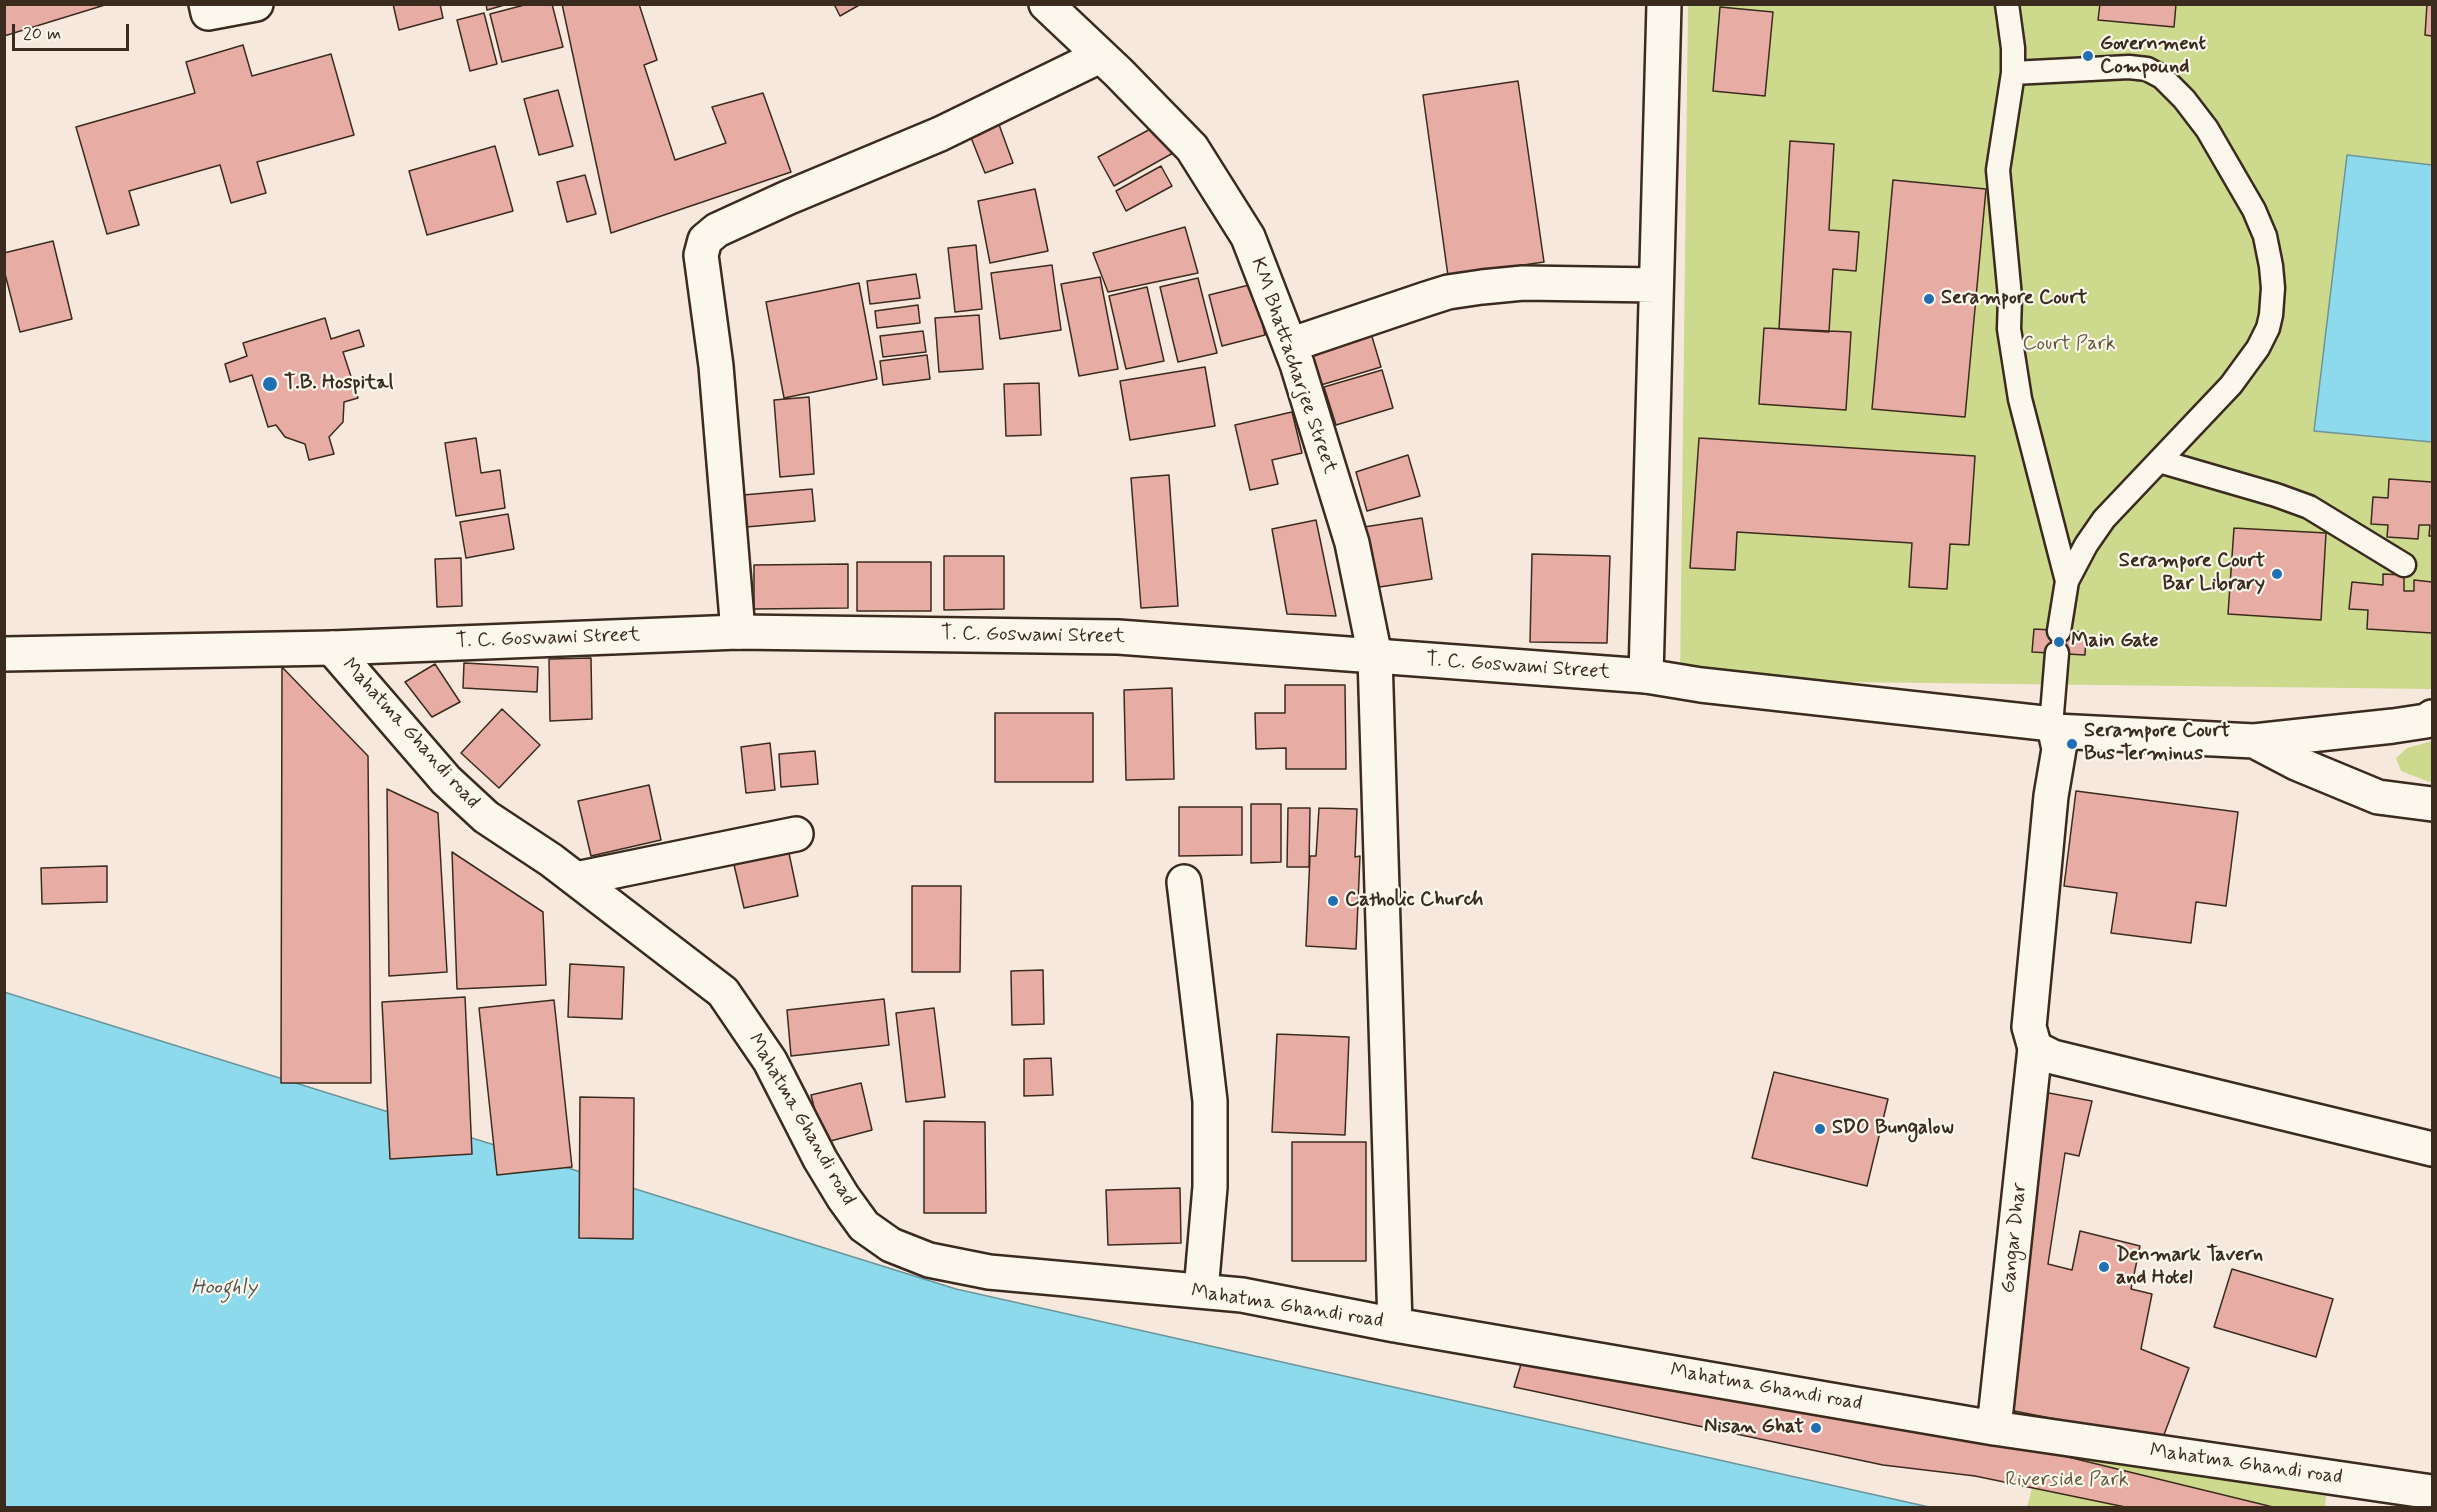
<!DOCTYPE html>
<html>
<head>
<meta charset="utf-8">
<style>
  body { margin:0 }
  #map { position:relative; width:2437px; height:1512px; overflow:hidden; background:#f7e8de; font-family:Mynerve,sans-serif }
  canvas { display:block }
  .frame { position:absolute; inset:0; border:6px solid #3b2a1e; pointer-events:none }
  .scale { position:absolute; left:12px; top:24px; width:117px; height:27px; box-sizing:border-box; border:3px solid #3b2a1e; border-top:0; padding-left:8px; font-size:18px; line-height:21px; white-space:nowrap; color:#3b2a1e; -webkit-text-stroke:4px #fbf7ec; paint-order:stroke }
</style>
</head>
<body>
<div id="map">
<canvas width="2437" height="1512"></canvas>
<div class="frame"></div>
<div class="scale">20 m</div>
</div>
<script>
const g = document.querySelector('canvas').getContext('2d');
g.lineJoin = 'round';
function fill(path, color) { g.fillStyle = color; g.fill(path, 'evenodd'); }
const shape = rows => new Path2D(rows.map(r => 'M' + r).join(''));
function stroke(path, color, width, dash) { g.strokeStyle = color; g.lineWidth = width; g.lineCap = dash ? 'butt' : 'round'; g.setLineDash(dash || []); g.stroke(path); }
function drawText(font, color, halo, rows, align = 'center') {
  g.font = font + ' Mynerve,sans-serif'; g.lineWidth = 4.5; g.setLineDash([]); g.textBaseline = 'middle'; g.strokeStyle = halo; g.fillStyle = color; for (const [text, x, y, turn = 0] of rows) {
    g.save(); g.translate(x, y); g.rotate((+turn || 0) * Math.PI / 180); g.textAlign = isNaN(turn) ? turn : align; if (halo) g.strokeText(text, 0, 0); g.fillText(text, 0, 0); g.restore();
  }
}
const green = shape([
  [1688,5,2432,5,2432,689,1680,680],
  [2432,741,2432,783,2401,771,2396,758,2407,748],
  [2042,1450,2326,1496,2325,1508,2027,1507]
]);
const water = shape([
  [2347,155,2432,165,2432,442,2314,431,2347,155],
  [4,992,956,1289,1929,1507,5,1507,4,992]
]);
const building = shape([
  [4,4,108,4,4,36,4,4],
  [393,4,440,4,443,18,399,30,393,4],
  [486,4,508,4,487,10,486,4],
  [528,4,552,4,563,47,502,62,490,14,528,4],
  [562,4,639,4,657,60,644,65,675,160,726,143,712,107,763,93,791,172,611,233,562,4],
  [834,4,861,4,840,16,834,4],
  [2100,4,2176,4,2174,27,2098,20,2100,4],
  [2427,4,2432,4,2432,36,2425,35,2427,4],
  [1720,7,1773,12,1765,96,1713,91,1720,7],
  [484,13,497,64,470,71,457,20,484,13],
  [243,45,252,76,331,54,354,135,257,162,266,193,231,203,220,165,129,191,139,225,107,234,76,127,195,93,186,62,243,45],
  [1518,81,1544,262,1448,276,1423,95,1518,81],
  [558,90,573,146,539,155,524,99,558,90],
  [997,119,1013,163,985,173,968,130,997,119],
  [1158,125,1173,153,1114,186,1098,157,1158,125],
  [1790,141,1834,144,1829,230,1859,232,1856,271,1833,269,1829,332,1779,329,1790,141],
  [495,146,513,211,427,235,409,171,495,146],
  [1161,166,1172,186,1126,211,1116,191,1161,166],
  [585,175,596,214,567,222,557,182,585,175],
  [1893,180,1986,189,1965,417,1872,409,1893,180],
  [1035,189,1048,251,990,263,978,201,1035,189],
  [1185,227,1198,273,1108,292,1093,253,1185,227],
  [53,241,72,319,20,332,4,270,4,253,53,241],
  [976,245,982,309,955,312,948,248,976,245],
  [1052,265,1061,330,1000,339,991,273,1052,265],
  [916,274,920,298,870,304,867,281,916,274],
  [1100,277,1118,369,1079,376,1061,284,1100,277],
  [1198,278,1217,353,1178,362,1160,287,1198,278],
  [859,283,877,379,784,398,766,302,859,283],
  [1253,284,1265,335,1222,346,1209,295,1253,284],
  [1147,287,1164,361,1126,369,1109,296,1147,287],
  [918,305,920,323,877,328,875,311,918,305],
  [979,315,983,369,939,372,935,318,979,315],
  [325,318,331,339,359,330,364,346,343,352,358,398,344,402,343,422,329,437,334,454,309,460,305,444,285,437,276,425,268,427,252,375,230,382,225,364,247,356,243,343,325,318],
  [1764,328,1851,332,1846,410,1759,404,1764,328],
  [1370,330,1381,367,1321,385,1309,347,1370,330],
  [923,331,926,352,883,357,880,336,923,331],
  [927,355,930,379,883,385,880,361,927,355],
  [1205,367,1215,426,1130,440,1120,381,1205,367],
  [1382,370,1393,408,1336,425,1324,387,1382,370],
  [1039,383,1041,435,1006,436,1004,384,1039,383],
  [809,397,814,474,780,477,774,400,809,397],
  [1292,412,1302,453,1272,460,1278,484,1250,490,1235,425,1292,412],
  [476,438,481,473,500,470,505,508,456,516,445,443,476,438],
  [1699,438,1975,456,1969,545,1950,544,1947,589,1909,587,1912,543,1737,532,1735,570,1690,568,1699,438],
  [1408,455,1420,496,1367,511,1356,472,1408,455],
  [1169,475,1178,606,1141,608,1131,478,1169,475],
  [2389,479,2432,482,2432,536,2429,536,2430,525,2419,525,2418,539,2387,537,2388,525,2371,524,2373,497,2388,498,2389,479],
  [812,489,815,521,746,527,743,495,812,489],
  [508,514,514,549,466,558,460,522,508,514],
  [1422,518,1432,579,1373,588,1364,527,1422,518],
  [1316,520,1336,616,1287,614,1272,529,1316,520],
  [2234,528,2326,533,2321,620,2228,614,2234,528],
  [1532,554,1610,556,1607,643,1530,642,1532,554],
  [944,556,1004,556,1004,609,944,610,944,556],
  [461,558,462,606,437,607,435,559,461,558],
  [857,562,931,562,931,611,857,611,857,562],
  [848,564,848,608,754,609,754,565,848,564],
  [2383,574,2404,575,2404,591,2414,591,2414,580,2432,582,2432,633,2367,629,2368,610,2349,609,2352,582,2383,585,2383,574],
  [2034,629,2086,632,2085,655,2032,652,2034,629],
  [591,658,592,719,550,721,549,659,591,658],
  [464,663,538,667,537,692,463,688,464,663],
  [435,664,460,702,432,717,405,682,435,664],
  [282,667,368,756,371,1083,281,1083,282,667],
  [1285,685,1345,685,1346,769,1286,769,1286,748,1256,749,1255,713,1285,713,1285,685],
  [1172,688,1174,779,1126,780,1124,690,1172,688],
  [502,709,540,745,499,788,461,753,502,709],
  [995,713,1093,713,1093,782,995,782,995,713],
  [770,743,775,790,746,793,741,747,770,743],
  [815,751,818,784,781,787,779,754,815,751],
  [649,785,661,840,591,856,578,801,649,785],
  [387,789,438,813,447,972,389,976,387,789],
  [2076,791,2238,812,2226,906,2196,902,2191,943,2111,933,2117,893,2064,886,2076,791],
  [1251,804,1281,804,1281,862,1251,863,1251,804],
  [1179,807,1242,807,1242,855,1179,856,1179,807],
  [1288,808,1310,808,1309,867,1287,867,1288,808],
  [1319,808,1357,809,1355,857,1360,856,1356,949,1306,946,1310,856,1316,856,1319,808],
  [787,844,798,896,744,908,732,856,787,844],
  [452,852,543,912,546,985,457,989,452,852],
  [107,866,107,902,42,904,41,868,107,866],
  [912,886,961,886,960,972,912,972,912,886],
  [570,964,624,967,622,1019,568,1017,570,964],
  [1043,970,1044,1024,1012,1025,1011,971,1043,970],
  [465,997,472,1154,390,1159,382,1002,465,997],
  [884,999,889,1045,791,1056,787,1010,884,999],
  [554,1000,572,1167,497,1175,479,1008,554,1000],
  [934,1008,945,1097,906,1102,896,1013,934,1008],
  [1277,1034,1349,1037,1345,1135,1272,1132,1277,1034],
  [1051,1058,1053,1095,1024,1096,1024,1059,1051,1058],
  [1774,1072,1888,1099,1867,1186,1752,1158,1774,1072],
  [861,1083,872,1130,823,1143,811,1095,861,1083],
  [2038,1091,2092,1101,2079,1156,2065,1153,2048,1264,2072,1270,2080,1231,2140,1246,2131,1289,2152,1294,2141,1349,2189,1368,2162,1440,1999,1408,2038,1091],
  [580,1097,634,1098,633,1239,579,1238,580,1097],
  [924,1121,985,1122,986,1213,924,1213,924,1121],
  [1292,1142,1366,1142,1366,1261,1292,1261,1292,1142],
  [1180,1188,1181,1243,1108,1245,1106,1190,1180,1188],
  [2232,1269,2333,1299,2316,1357,2214,1327,2232,1269],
  [1523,1358,1986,1437,2277,1508,2130,1508,1975,1476,1883,1465,1514,1387,1523,1358]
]);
const service = shape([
  [2007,4,2013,48,2013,73,1998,170,2010,297,2009,329,2020,399,2067,581],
  [2013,73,2129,67,2147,69,2162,77,2184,99,2207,129,2254,210,2265,236,2271,266,2273,288,2271,315,2268,328,2258,348,2231,385,2104,519,2086,545,2067,581,2059,631],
  [2159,461,2276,495,2309,507,2404,565],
  [2051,726,2057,653]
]);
const minor = shape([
  [206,4,208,13,256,4],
  [1046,4,1119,73,1192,148,1248,237,1297,364,1352,543,1375,656,1395,1325],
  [1290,345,1426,299,1448,292,1482,287,1523,283,1656,285],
  [738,632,716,366,701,255,705,240,717,230,787,198,940,134,1100,56],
  [332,648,446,780,486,817,551,860,723,992,770,1061,820,1159,843,1197,864,1226,891,1245,929,1260,989,1272,1242,1295,1395,1325,1994,1428,2432,1492],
  [1646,676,1664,4],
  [2055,731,2254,741,2393,726,2426,721,2432,717],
  [2254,741,2296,763,2378,797,2432,804],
  [576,879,796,834],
  [1184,882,1210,1101,1210,1187,1201,1291],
  [1994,1428,2035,1048]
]);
const tertiary = shape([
  [4,654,332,648,738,632,1118,637,1646,676,1701,685,2043,723,2050,725,2055,731,2059,749,2051,796,2029,1027,2035,1048,2053,1057,2432,1149]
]);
const markers = [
  [2088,56,6,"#1f6fb2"],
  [1929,299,6,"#1f6fb2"],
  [270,384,8,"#1f6fb2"],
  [2277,574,6,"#1f6fb2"],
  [2059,642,6,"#1f6fb2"],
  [2072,744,6,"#1f6fb2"],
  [1333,901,6,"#1f6fb2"],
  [1820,1129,6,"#1f6fb2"],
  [2104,1267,6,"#1f6fb2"],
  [1816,1428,6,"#1f6fb2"]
];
const poiNames = [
  ["Government",2100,45],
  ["Compound",2100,68],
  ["Serampore Court",1941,299],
  ["T.B. Hospital",284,384],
  ["Serampore Court",2265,562,"right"],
  ["Bar Library",2265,585,"right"],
  ["Main Gate",2071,642],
  ["Serampore Court",2084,732],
  ["Bus Terminus",2084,755],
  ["Catholic Church",1345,901],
  ["SDO Bungalow",1832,1129],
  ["Denmark Tavern",2116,1256],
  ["and Hotel",2116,1279],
  ["Nisan Ghat",1804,1428,"right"]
];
const parkNames = [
  ["Court Park",2069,345],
  ["Riverside Park",2067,1481]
];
const streetNames = [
  ["KM Bhattacharjee Street",1293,366,71],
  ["T. C. Goswami Street",1033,636,1],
  ["T. C. Goswami Street",548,639,-2],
  ["T. C. Goswami Street",1518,667,4],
  ["Mahatma Ghandi road",410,734,48],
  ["Mahatma Ghandi road",801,1120,60],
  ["Gangar Dhar",2015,1238,-84],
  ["Mahatma Ghandi road",1287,1307,9],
  ["Mahatma Ghandi road",1766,1388,10],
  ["Mahatma Ghandi road",2246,1465,8]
];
const waterNames = [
  ["Hooghly",224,1289]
];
fill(green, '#cdd98c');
fill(water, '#8cdaeb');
stroke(water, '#6c9499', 1.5);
fill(building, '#e7ada4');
stroke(building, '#3b2a1e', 1.5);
stroke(service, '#3b2a1e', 27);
stroke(minor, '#3b2a1e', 38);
stroke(tertiary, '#3b2a1e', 38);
stroke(service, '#fbf7ec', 22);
stroke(minor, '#fbf7ec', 33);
stroke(tertiary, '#fbf7ec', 33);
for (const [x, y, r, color] of markers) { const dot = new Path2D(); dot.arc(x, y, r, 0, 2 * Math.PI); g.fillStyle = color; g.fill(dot); stroke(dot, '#fbf7ec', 2); }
drawText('bold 20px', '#3b2a1e', '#fbf7ec', poiNames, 'left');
drawText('20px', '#60563a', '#fbf7ec', parkNames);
drawText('20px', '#3b2a1e', '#fbf7ec', streetNames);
drawText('italic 21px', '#4f5651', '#fbf7ec', waterNames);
</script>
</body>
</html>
